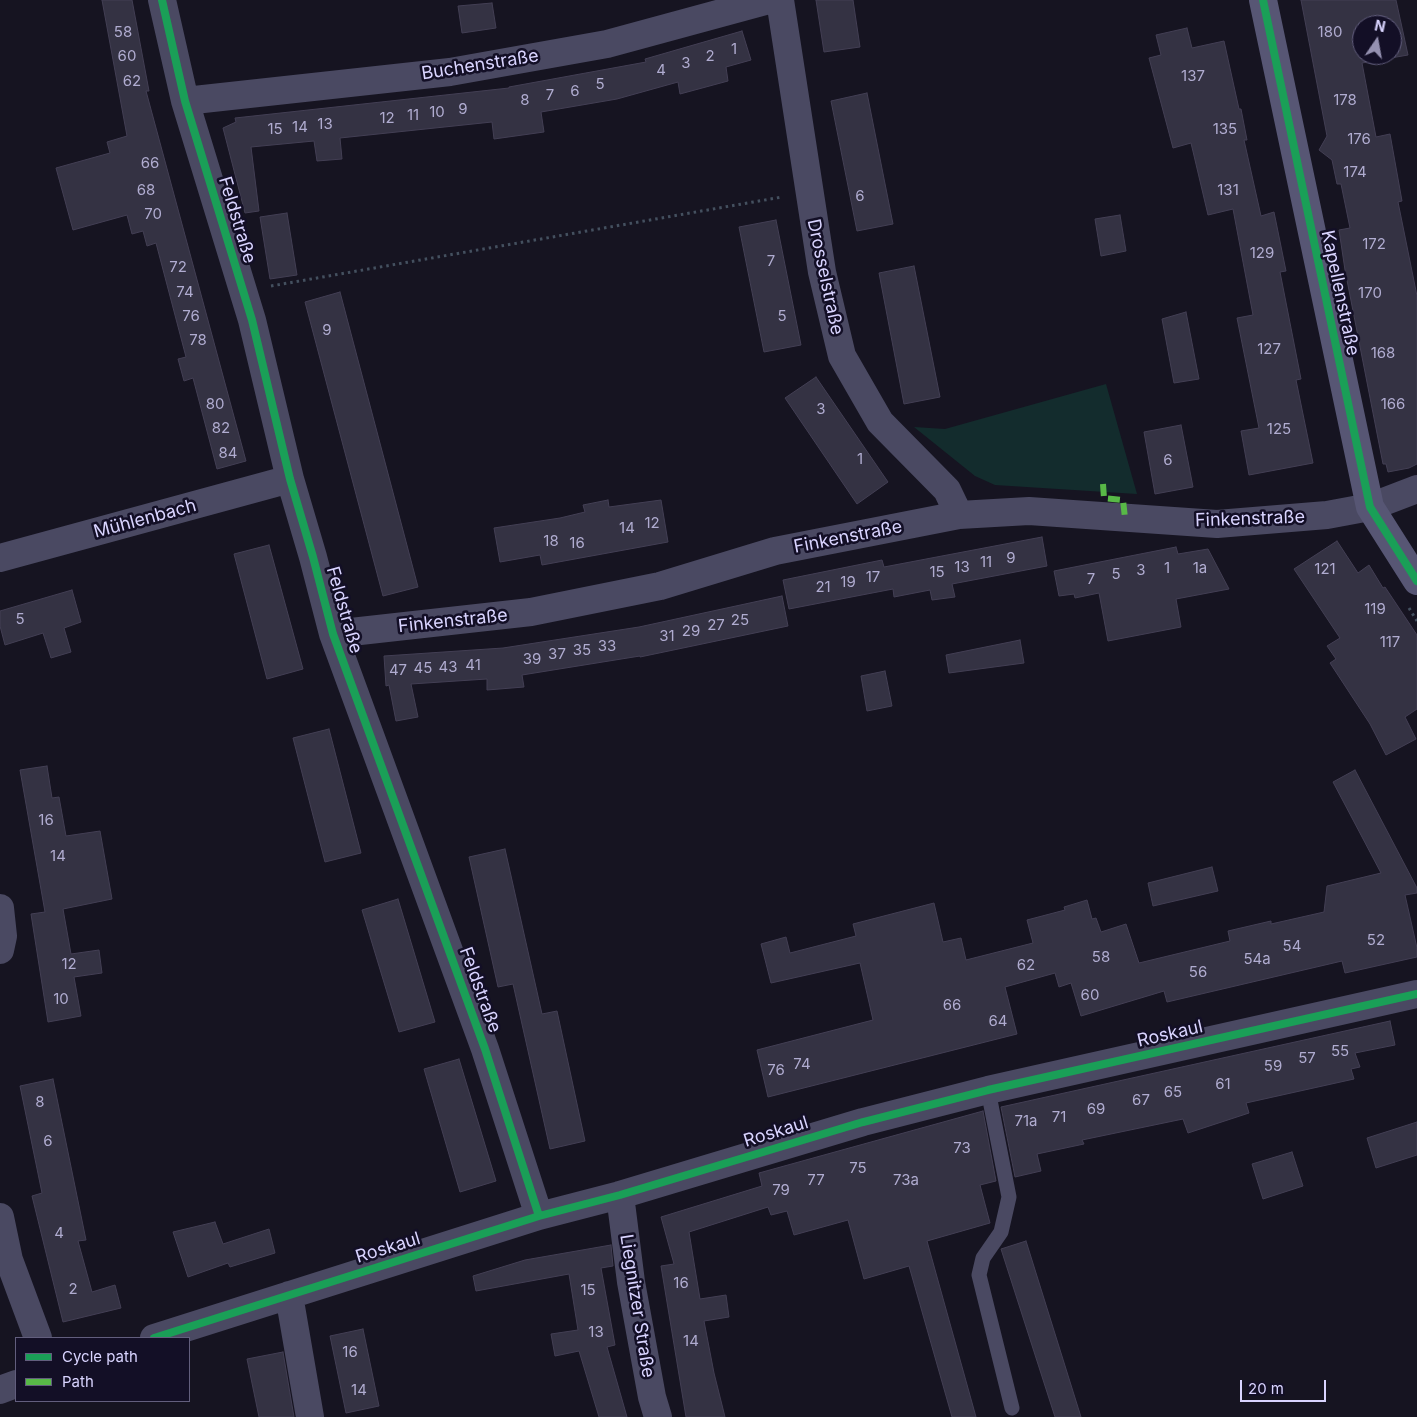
<!DOCTYPE html>
<html>
<head>
<meta charset="utf-8">
<style>
  body { margin:0 }
  #map { position:relative; width:1417px; height:1417px; overflow:hidden; background:#161421; font-family:Inter,sans-serif }
  canvas { display:block }
  .legend { position:absolute; left:15px; top:1337px; width:175px; height:65px; box-sizing:border-box; background:#130f26; border:1px solid #625e7d; margin:0; padding:6px 9px; list-style:none; font-size:15px; color:#d9d4ff }
  .legend li { display:flex; align-items:center; gap:10px; height:25px }
  .legend b { width:25px; border:1px solid #625e7d }
  .north { position:absolute; left:1352px; top:15px; width:50px; height:50px; box-sizing:border-box; background:#130f26; border:1px solid #625e7d; border-radius:50%; rotate:12deg; font-size:14px; font-weight:700; line-height:20px; text-align:center; color:#d9d4ff }
  .north::after { content:''; display:block; margin:auto; width:18px; height:22px; background:#9591b1; clip-path:polygon(50% 0,100% 100%,50% 72%,0 100%) }
  .scale { position:absolute; left:1240px; top:1380px; width:86px; height:22px; box-sizing:border-box; border:2px solid #d9d4ff; border-top:0; padding-left:6px; font-size:15px; line-height:18px; white-space:nowrap; color:#d9d4ff; -webkit-text-stroke:4px #130f26; paint-order:stroke }
</style>
</head>
<body>
<div id="map">
<canvas width="1417" height="1417"></canvas>
<ul class="legend">
<li><b style="height:6px;background:#1a9f57"></b>Cycle path</li>
<li><b style="height:6px;background:#58b947"></b>Path</li>
</ul>
<div class="north">N</div>
<div class="scale">20 m</div>
</div>
<script>
const g = document.querySelector('canvas').getContext('2d');
g.lineJoin = 'round';
function fill(path, color) { g.fillStyle = color; g.fill(path, 'evenodd'); }
const shape = rows => new Path2D(rows.map(r => 'M' + r).join(''));
function stroke(path, color, width, dash) { g.strokeStyle = color; g.lineWidth = width; g.lineCap = dash ? 'butt' : 'round'; g.setLineDash(dash || []); g.stroke(path); }
function drawText(font, color, halo, rows, align = 'center') {
  g.font = font + ' Inter,sans-serif'; g.lineWidth = 5; g.setLineDash([]); g.textBaseline = 'middle'; g.strokeStyle = halo; g.fillStyle = color; for (const [text, x, y, turn = 0] of rows) {
    g.save(); g.translate(x, y); g.rotate((+turn || 0) * Math.PI / 180); g.textAlign = isNaN(turn) ? turn : align; if (halo) g.strokeText(text, 0, 0); g.fillText(text, 0, 0); g.restore();
  }
}
const green = shape([
  [1106,384,1137,494,995,485,975,476,914,427,945,429]
]);
const building = shape([
  [102,0,132,0,149,91,146,91,246,461,217,469,193,378,184,381,178,359,186,357,156,243,147,246,143,231,132,234,127,215,73,230,56,168,110,153,107,142,127,136,102,0],
  [816,0,853,0,860,47,824,52,816,0],
  [1301,0,1396,0,1408,55,1362,63,1376,137,1390,134,1402,201,1398,202,1417,296,1417,464,1409,468,1388,472,1386,464,1383,464,1345,270,1339,230,1350,228,1341,184,1337,184,1332,160,1319,150,1327,136,1301,0],
  [1362,25,1392,25,1392,55,1362,55,1362,25],
  [492,3,496,28,462,33,458,6,492,3],
  [1187,28,1192,48,1224,41,1239,109,1241,109,1247,140,1244,140,1261,216,1274,212,1286,271,1280,272,1301,379,1296,380,1313,463,1249,475,1241,431,1259,428,1237,318,1253,315,1233,209,1208,215,1191,143,1173,148,1149,58,1161,55,1156,35,1187,28],
  [742,31,751,60,726,67,728,81,680,94,678,82,617,99,541,112,544,132,494,139,492,122,340,138,342,159,317,161,314,141,251,147,259,211,245,213,223,128,236,122,235,118,509,88,509,87,646,62,645,59,742,31],
  [867,93,893,224,857,231,831,101,867,93],
  [287,213,297,275,270,279,260,217,287,213],
  [1120,215,1126,251,1101,256,1095,219,1120,215],
  [776,220,801,345,764,352,739,227,776,220],
  [914,266,940,397,904,404,879,273,914,266],
  [340,292,418,587,383,596,305,302,340,292],
  [1186,312,1199,379,1174,383,1162,319,1186,312],
  [816,377,888,482,857,504,785,398,816,377],
  [1181,425,1193,487,1155,494,1144,432,1181,425],
  [608,500,609,507,661,500,668,542,542,565,540,555,500,562,494,528,560,518,585,512,583,505,608,500],
  [1042,537,1047,566,952,584,955,597,932,600,930,590,894,597,893,589,789,609,783,580,882,560,884,567,1042,537],
  [1337,541,1358,573,1369,565,1383,588,1385,587,1417,635,1417,709,1405,717,1416,739,1386,755,1370,724,1330,663,1336,659,1327,646,1340,638,1294,569,1337,541],
  [269,545,303,669,267,679,234,554,269,545],
  [1176,547,1178,554,1208,549,1229,589,1176,599,1181,627,1108,641,1099,593,1075,598,1074,594,1059,596,1054,571,1176,547],
  [72,590,81,622,64,628,71,652,51,658,43,633,5,645,0,626,0,611,72,590],
  [782,596,788,626,640,657,640,656,522,675,524,687,487,690,487,679,411,684,418,717,396,721,389,685,386,686,384,656,503,648,639,627,782,596],
  [1020,640,1024,663,949,673,946,655,1020,640],
  [885,671,892,706,867,711,861,676,885,671],
  [329,729,361,853,325,862,293,738,329,729],
  [47,766,52,798,59,797,66,836,100,831,112,899,63,909,71,954,99,950,102,973,74,977,81,1016,48,1022,31,914,45,912,20,770,47,766],
  [1355,770,1417,888,1417,893,1405,895,1417,948,1417,957,1345,973,1342,961,1167,1002,1164,991,1081,1016,1071,983,1059,987,1055,973,1005,987,1017,1034,768,1097,757,1050,873,1020,860,963,771,983,761,944,786,937,790,953,856,936,853,924,934,903,943,942,961,938,966,960,1033,943,1027,920,1065,910,1064,907,1087,900,1092,919,1096,918,1101,932,1126,924,1139,963,1230,941,1228,931,1271,921,1271,924,1324,912,1327,886,1381,873,1333,782,1355,770],
  [505,849,542,1014,557,1011,585,1141,550,1149,513,984,498,987,469,857,505,849],
  [1212,867,1218,891,1153,906,1148,883,1212,867],
  [398,899,435,1022,399,1032,362,910,398,899],
  [1390,1021,1395,1045,1355,1053,1360,1067,1351,1069,1354,1079,1246,1103,1249,1113,1188,1133,1183,1119,1082,1140,1084,1144,1037,1154,1041,1171,1015,1177,1001,1107,1390,1021],
  [459,1059,496,1181,460,1192,424,1069,459,1059],
  [53,1079,86,1240,78,1241,92,1292,115,1285,121,1308,63,1322,32,1196,42,1193,20,1086,53,1079],
  [983,1111,996,1181,980,1185,990,1223,927,1241,976,1417,952,1417,909,1266,864,1279,848,1220,794,1235,787,1211,771,1215,768,1207,689,1232,700,1299,726,1295,729,1317,704,1321,714,1373,725,1417,686,1417,661,1266,674,1264,661,1217,762,1186,759,1173,983,1111],
  [1417,1122,1417,1155,1376,1168,1367,1138,1417,1122],
  [1292,1152,1303,1186,1263,1199,1252,1164,1292,1152],
  [215,1222,223,1244,269,1229,275,1253,230,1267,228,1263,188,1277,173,1232,215,1222],
  [1026,1241,1081,1417,1055,1417,1001,1249,1026,1241],
  [611,1245,613,1266,601,1268,615,1345,607,1347,627,1417,599,1417,579,1351,555,1356,551,1334,578,1330,569,1274,476,1291,473,1276,525,1260,611,1245],
  [363,1329,379,1406,346,1413,330,1336,363,1329],
  [283,1352,294,1417,259,1417,247,1359,283,1352]
]);
const path = shape([
  [271,286,782,197],
  [1409,608,1417,621]
]);
const lane = shape([
  [988,1090,1009,1197,1001,1232,983,1258,979,1275,1012,1408]
]);
const street = shape([
  [162,0,185,101,252,320,290,479,313,557,333,634,485,1049,539,1216],
  [780,0,822,272,842,356,880,422,947,490,959,515],
  [185,101,450,72,607,44,769,0],
  [0,558,290,479],
  [333,634,531,612,660,586,775,551,959,515,1029,511,1217,524,1327,515,1370,507,1417,489],
  [0,908,3,936,0,950],
  [620,1195,631,1282,652,1397,658,1417],
  [0,1217,9,1260,38,1338],
  [289,1295,310,1417],
  [154,1338,539,1216,620,1195,863,1122,988,1090,1417,994],
  [0,1390,16,1384]
]);
const secondary = shape([
  [1263,0,1370,507,1417,581]
]);
const quiet = shape([
  [1103,484,1104,498,1123,500,1125,518]
]);
const cycleway = shape([
  [162,0,185,101,252,320,290,479,313,557,333,634,485,1049,539,1216],
  [1263,0,1370,507,1417,581],
  [154,1338,539,1216,620,1195,863,1122,988,1090,1417,994]
]);
const numberNames = [
  ["58",123,32],
  ["180",1330,32],
  ["1",734,49],
  ["60",127,56],
  ["2",710,56],
  ["3",686,63],
  ["4",661,70],
  ["137",1193,76],
  ["62",132,81],
  ["5",600,84],
  ["6",575,91],
  ["7",550,95],
  ["8",525,100],
  ["178",1345,100],
  ["9",463,109],
  ["10",437,112],
  ["11",413,115],
  ["12",387,118],
  ["13",325,124],
  ["14",300,127],
  ["15",275,129],
  ["135",1225,129],
  ["176",1359,139],
  ["66",150,163],
  ["174",1355,172],
  ["68",146,190],
  ["131",1228,190],
  ["6",860,196],
  ["70",153,214],
  ["172",1374,244],
  ["129",1262,253],
  ["7",771,261],
  ["72",178,267],
  ["74",185,292],
  ["170",1370,293],
  ["76",191,316],
  ["5",782,316],
  ["9",327,330],
  ["78",198,340],
  ["127",1269,349],
  ["168",1383,353],
  ["80",215,404],
  ["166",1393,404],
  ["3",821,409],
  ["82",221,428],
  ["125",1279,429],
  ["84",228,453],
  ["1",860,459],
  ["6",1168,460],
  ["12",652,523],
  ["14",627,528],
  ["18",551,541],
  ["16",577,543],
  ["9",1011,558],
  ["11",986,562],
  ["13",962,567],
  ["1",1167,568],
  ["1a",1200,568],
  ["121",1325,569],
  ["3",1141,570],
  ["15",937,572],
  ["5",1116,574],
  ["17",873,577],
  ["7",1091,579],
  ["19",848,582],
  ["21",823,587],
  ["119",1375,609],
  ["5",20,619],
  ["25",740,620],
  ["27",716,625],
  ["29",691,631],
  ["31",667,636],
  ["117",1390,642],
  ["33",607,646],
  ["35",582,650],
  ["37",557,654],
  ["39",532,659],
  ["41",473,665],
  ["43",448,667],
  ["45",423,668],
  ["47",398,670],
  ["16",46,820],
  ["14",58,856],
  ["52",1376,940],
  ["54",1292,946],
  ["58",1101,957],
  ["54a",1257,959],
  ["12",69,964],
  ["62",1026,965],
  ["56",1198,972],
  ["60",1090,995],
  ["10",61,999],
  ["66",952,1005],
  ["64",998,1021],
  ["55",1340,1051],
  ["57",1307,1058],
  ["74",802,1064],
  ["59",1273,1066],
  ["76",776,1070],
  ["61",1223,1084],
  ["65",1173,1092],
  ["67",1141,1100],
  ["8",40,1102],
  ["69",1096,1109],
  ["71",1059,1117],
  ["71a",1026,1121],
  ["6",48,1141],
  ["73",962,1148],
  ["75",858,1168],
  ["77",816,1180],
  ["73a",906,1180],
  ["79",781,1190],
  ["4",59,1233],
  ["16",681,1283],
  ["2",73,1289],
  ["15",588,1290],
  ["13",596,1332],
  ["14",691,1341],
  ["16",350,1352],
  ["14",359,1390]
];
const streetNames = [
  ["Buchenstraße",480,65,-9],
  ["Feldstraße",237,220,73],
  ["Drosselstraße",825,277,78],
  ["Kapellenstraße",1340,293,78],
  ["Mühlenbach",145,519,-15],
  ["Finkenstraße",1250,519,-2],
  ["Finkenstraße",848,537,-11],
  ["Feldstraße",344,610,74],
  ["Finkenstraße",453,621,-6],
  ["Feldstraße",480,990,70],
  ["Roskaul",1170,1034,-13],
  ["Roskaul",776,1132,-17],
  ["Roskaul",388,1248,-17],
  ["Liegnitzer Straße",637,1306,81]
];
fill(green, '#132c2d');
fill(building, '#343243');
stroke(building, '#433f54', 1);
stroke(path, '#44505f', 3, [2.5, 4]);
stroke(lane, '#4a4962', 15);
stroke(street, '#4a4962', 28);
stroke(secondary, '#575674', 28);
stroke(quiet, '#58b947', 6, [12, 6]);
stroke(cycleway, '#1a9f57', 8);
drawText('15px', '#b0acd0', null, numberNames);
drawText('18px', '#d9d4ff', '#130f26', streetNames);
</script>
</body>
</html>
